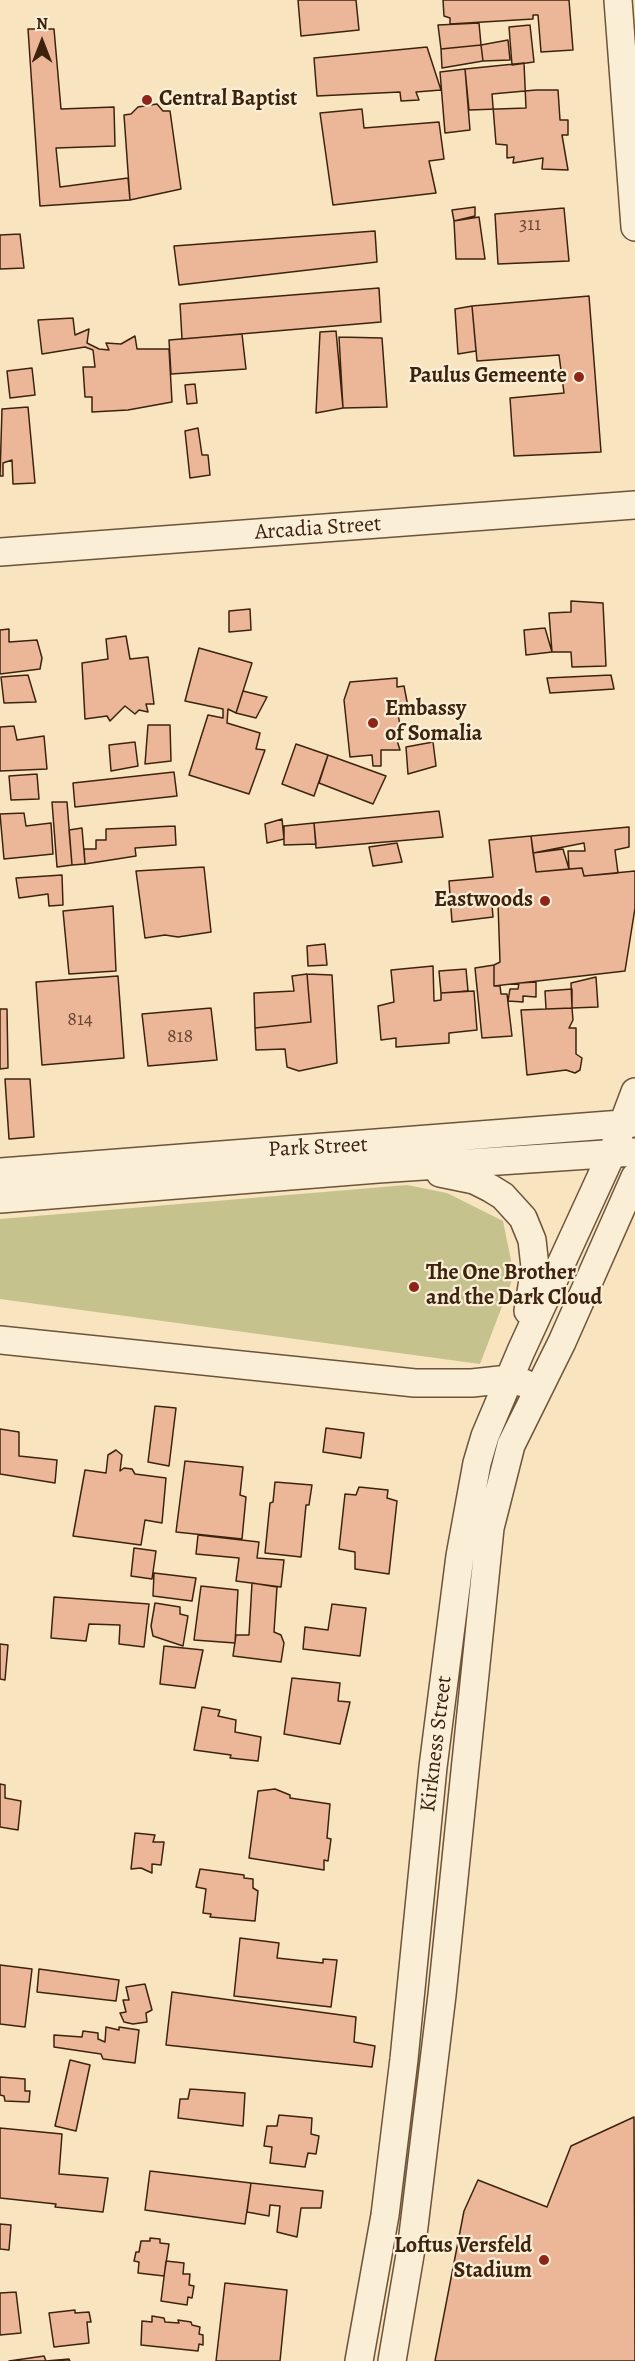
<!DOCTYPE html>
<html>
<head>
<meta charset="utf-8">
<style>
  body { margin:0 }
  #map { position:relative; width:635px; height:2361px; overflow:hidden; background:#f8e5c0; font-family:Alegreya,serif }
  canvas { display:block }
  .north { position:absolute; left:12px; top:12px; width:60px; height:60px; -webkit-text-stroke:4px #faeed6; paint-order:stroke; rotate:0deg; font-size:16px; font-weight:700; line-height:24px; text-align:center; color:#3d230e }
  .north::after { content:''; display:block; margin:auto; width:21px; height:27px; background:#3d230e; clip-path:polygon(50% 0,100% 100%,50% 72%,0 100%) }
</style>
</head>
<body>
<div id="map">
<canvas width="635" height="2361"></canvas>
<div class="north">N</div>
</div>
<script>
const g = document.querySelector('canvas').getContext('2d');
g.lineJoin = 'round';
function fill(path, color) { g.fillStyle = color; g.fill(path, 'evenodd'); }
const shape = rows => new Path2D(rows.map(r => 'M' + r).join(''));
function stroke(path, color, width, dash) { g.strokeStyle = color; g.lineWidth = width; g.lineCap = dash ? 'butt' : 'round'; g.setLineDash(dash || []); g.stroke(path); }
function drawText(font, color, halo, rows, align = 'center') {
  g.font = font + ' Alegreya,serif'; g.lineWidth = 4.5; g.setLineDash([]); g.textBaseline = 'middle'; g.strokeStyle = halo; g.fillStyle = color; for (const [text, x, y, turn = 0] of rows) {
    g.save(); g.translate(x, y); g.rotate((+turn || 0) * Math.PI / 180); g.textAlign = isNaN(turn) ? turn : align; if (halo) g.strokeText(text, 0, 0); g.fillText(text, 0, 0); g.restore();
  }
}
const green = shape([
  [407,1185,447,1193,503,1221,514,1275,480,1364,0,1299,0,1219]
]);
const building = shape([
  [298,0,356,0,359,30,301,36,298,0],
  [443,0,569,0,573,50,541,52,538,15,533,15,533,19,450,24,450,18,444,16,443,0],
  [479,23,481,45,441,49,438,25,479,23],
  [530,25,534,62,512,65,509,27,530,25],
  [28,29,54,29,61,109,114,107,115,146,56,148,60,187,128,178,130,200,40,206,28,29],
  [508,40,510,60,483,61,481,45,508,40],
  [481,45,483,61,442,68,441,49,481,45],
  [427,47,441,90,416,92,419,100,401,101,400,92,317,96,314,58,427,47],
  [524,63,526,108,469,110,465,69,524,63],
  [465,69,470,130,445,133,440,72,465,69],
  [536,90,558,90,560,120,568,120,568,135,562,135,568,170,542,169,543,158,513,163,514,157,507,158,507,145,496,144,492,94,536,90],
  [157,104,163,111,170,111,181,189,130,200,124,115,131,114,138,107,157,104],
  [362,109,364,128,439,122,444,159,429,161,436,193,333,205,320,113,362,109],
  [475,207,475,216,454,221,452,210,475,207],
  [564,208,569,261,498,264,495,214,564,208],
  [479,217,485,259,456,259,454,221,479,217],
  [375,231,377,262,179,285,174,246,375,231],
  [20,234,24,268,0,269,0,235,20,234],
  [379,288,381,322,182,339,180,304,379,288],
  [589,296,601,452,514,456,510,398,564,393,559,355,477,361,472,306,589,296],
  [472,306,476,351,458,354,455,309,472,306],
  [73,318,75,335,89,329,87,343,99,349,109,350,106,343,121,344,135,336,137,349,169,349,172,402,128,410,92,412,92,397,85,397,83,367,95,367,93,350,85,347,42,354,38,320,73,318],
  [336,331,343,408,316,413,320,332,336,331],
  [242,334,246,369,171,374,169,340,242,334],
  [339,337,382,338,387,407,343,408,339,337],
  [32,368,35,395,10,398,7,371,32,368],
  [195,384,197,403,187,404,185,385,195,384],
  [28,407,35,483,13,484,12,460,3,463,3,476,0,476,2,409,28,407],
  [198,428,202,455,208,455,210,475,190,478,185,431,198,428],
  [571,601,603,603,606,666,572,667,571,652,552,652,549,613,571,612,571,601],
  [250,609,251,630,229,632,229,611,250,609],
  [545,628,552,652,526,655,524,630,545,628],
  [9,629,9,642,37,640,42,658,40,669,0,674,0,630,9,629],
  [126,636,130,659,148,657,154,704,146,704,148,712,139,710,135,714,125,706,110,721,107,716,85,719,82,663,108,659,106,639,126,636],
  [199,648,252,663,236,713,228,709,227,723,260,733,256,749,265,750,249,794,189,775,208,715,223,718,223,709,185,701,199,648],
  [28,675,36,702,4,703,1,677,28,675],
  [611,675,614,689,550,693,547,678,611,675],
  [397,678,397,687,404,686,409,712,398,713,401,733,395,734,400,750,381,750,381,766,373,766,372,755,350,757,344,700,350,682,397,678],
  [243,691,267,697,256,718,236,713,243,691],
  [148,725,170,725,171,761,145,764,148,725],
  [14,726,17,740,44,736,47,769,0,771,0,727,14,726],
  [135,742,138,766,111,771,109,745,135,742],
  [433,742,436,766,408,774,406,747,433,742],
  [296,744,328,755,314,796,282,784,296,744],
  [328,755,386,776,373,804,319,783,328,755],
  [174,772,177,796,75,807,73,783,174,772],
  [37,774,39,799,11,800,9,776,37,774],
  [52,802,67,802,72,865,57,867,52,802],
  [439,811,443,837,316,848,314,823,439,811],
  [24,813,26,826,51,823,53,854,4,859,0,814,24,813],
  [282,819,284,839,267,843,265,824,282,819],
  [314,823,316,844,284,845,284,826,314,823],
  [175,826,176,845,135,848,136,856,85,864,84,849,96,849,96,840,106,840,106,829,175,826],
  [629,827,629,847,615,850,618,873,584,876,582,868,569,869,568,851,585,851,584,843,533,853,531,836,629,827],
  [82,828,85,864,72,865,69,830,82,828],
  [531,836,536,872,582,868,584,876,635,871,635,908,625,971,494,986,494,965,500,962,498,903,492,905,493,917,452,922,449,881,493,877,489,840,531,836],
  [397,843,402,862,373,866,369,847,397,843],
  [563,849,569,869,536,872,533,853,563,849],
  [204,867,211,932,178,937,165,935,145,938,136,871,204,867],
  [62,875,63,905,49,906,48,894,19,898,16,878,62,875],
  [113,906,116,971,69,974,63,911,113,906],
  [325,944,327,965,308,966,307,946,325,944],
  [494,965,494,986,500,986,501,994,507,994,512,1036,482,1038,475,968,494,965],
  [433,966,434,1001,441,1000,441,993,474,991,477,1030,449,1033,449,1043,396,1047,396,1038,381,1040,378,1006,394,1002,391,970,433,966],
  [466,969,468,991,441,993,439,971,466,969],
  [307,974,332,975,337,1063,299,1071,287,1067,285,1049,256,1050,255,1028,311,1022,307,974],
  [307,974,311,1022,255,1028,254,993,294,991,292,976,307,974],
  [118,976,124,1058,42,1065,36,982,118,976],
  [596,977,598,1007,572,1008,571,983,596,977],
  [536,982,536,997,523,996,523,1002,508,1001,510,989,518,989,519,983,536,982],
  [572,989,572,1008,546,1009,545,991,572,989],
  [211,1008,217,1060,148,1066,142,1014,211,1008],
  [572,1008,573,1020,569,1028,576,1028,576,1054,582,1058,580,1070,575,1073,566,1070,527,1075,521,1010,572,1008],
  [0,1009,7,1009,8,1068,0,1069,0,1009],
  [5,1079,30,1079,34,1137,9,1139,5,1079],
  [155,1406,176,1408,169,1466,148,1462,155,1406],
  [326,1428,364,1433,361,1458,323,1452,326,1428],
  [0,1429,19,1432,19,1456,57,1460,55,1483,0,1474,0,1429],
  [116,1450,122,1455,120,1471,124,1468,132,1469,135,1474,166,1478,162,1523,145,1520,141,1545,73,1536,85,1470,106,1473,108,1455,116,1450],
  [185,1461,243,1467,240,1495,246,1497,242,1539,176,1532,185,1461],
  [275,1482,312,1485,309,1505,306,1505,301,1557,265,1553,270,1503,273,1502,275,1482],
  [359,1487,388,1490,387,1498,397,1501,389,1574,355,1569,355,1552,339,1549,345,1494,356,1495,359,1487],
  [198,1535,259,1542,257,1558,284,1560,281,1587,236,1581,239,1558,196,1554,198,1535],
  [134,1548,156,1551,152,1579,131,1576,134,1548],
  [154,1573,196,1578,192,1601,153,1596,154,1573],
  [252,1583,277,1587,274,1632,281,1635,284,1643,281,1662,233,1656,236,1635,249,1635,252,1583],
  [201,1586,238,1590,235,1643,194,1640,201,1586],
  [54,1597,149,1604,144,1647,119,1644,120,1625,89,1624,86,1641,51,1638,54,1597],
  [155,1603,180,1607,180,1614,188,1616,183,1646,153,1636,151,1626,155,1603],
  [332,1604,366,1608,360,1656,303,1649,305,1627,328,1630,332,1604],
  [0,1644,8,1645,5,1680,0,1679,0,1644],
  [164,1646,203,1650,195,1688,160,1684,164,1646],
  [292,1678,340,1683,338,1701,350,1702,340,1744,284,1734,292,1678],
  [202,1707,220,1710,218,1716,236,1720,235,1732,261,1737,258,1761,230,1758,231,1755,194,1750,202,1707],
  [0,1784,5,1785,5,1798,21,1801,18,1830,0,1827,0,1784],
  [275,1789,290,1795,290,1798,330,1804,327,1838,331,1839,328,1861,324,1860,324,1870,249,1858,258,1791,275,1789],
  [135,1833,155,1835,153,1842,164,1842,161,1865,152,1864,152,1873,141,1868,131,1869,135,1833],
  [200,1869,244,1875,244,1878,253,1879,253,1888,258,1891,255,1921,210,1917,211,1914,203,1913,206,1889,196,1887,200,1869],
  [240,1938,279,1943,277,1958,323,1963,323,1959,337,1960,331,2007,234,1996,240,1938],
  [0,1965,32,1969,25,2027,0,2024,0,1965],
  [39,1969,119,1980,116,2001,37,1992,39,1969],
  [145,1984,152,2010,146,2013,147,2022,133,2024,124,2022,120,2013,126,2012,123,2000,129,2000,126,1987,145,1984],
  [172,1992,356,2017,354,2042,375,2046,372,2067,166,2045,172,1992],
  [106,2027,119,2030,119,2027,139,2030,135,2063,103,2059,101,2054,54,2047,54,2035,82,2037,83,2031,98,2033,98,2039,105,2042,106,2027],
  [70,2060,90,2065,76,2131,55,2126,70,2060],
  [0,2077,25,2079,25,2091,30,2091,29,2102,5,2101,4,2096,0,2095,0,2077],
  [190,2089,245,2093,243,2126,178,2118,180,2099,188,2099,190,2089],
  [279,2115,312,2118,311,2134,319,2136,316,2154,308,2153,305,2167,270,2163,272,2147,264,2146,267,2126,277,2126,279,2115],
  [634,2117,635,2361,435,2361,464,2211,478,2180,547,2207,571,2146,634,2117],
  [0,2128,62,2134,59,2174,108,2178,103,2212,55,2207,56,2204,0,2198,0,2128],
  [150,2171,251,2183,245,2224,145,2210,150,2171],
  [251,2183,323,2191,321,2208,301,2208,297,2237,277,2232,280,2206,270,2205,269,2216,247,2212,251,2183],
  [0,2224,11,2225,9,2250,0,2249,0,2224],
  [150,2238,160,2239,160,2243,169,2244,164,2276,138,2273,139,2262,134,2261,136,2252,139,2252,141,2241,150,2241,150,2238],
  [166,2261,184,2263,183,2274,190,2274,189,2285,194,2286,192,2298,188,2297,187,2305,161,2301,166,2261],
  [225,2283,287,2290,280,2361,216,2361,225,2283],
  [16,2292,21,2333,0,2335,0,2293,16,2292],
  [75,2310,75,2313,89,2312,91,2322,87,2322,89,2343,54,2347,49,2313,75,2310],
  [152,2316,164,2318,165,2322,179,2323,178,2320,191,2322,192,2325,200,2327,199,2334,203,2335,203,2345,199,2344,198,2351,141,2345,142,2321,152,2322,152,2316],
  [44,2356,46,2361,69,2359,70,2361,9,2361,44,2356]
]);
const minor = shape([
  [618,0,635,227],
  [0,552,635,505],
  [0,1172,635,1123],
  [440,1173,474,1180,490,1188,503,1196,523,1218,532,1240,535,1267,528,1311],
  [0,1199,378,1169,635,1152],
  [0,1340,415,1383,472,1383,509,1379,524,1383],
  [359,2361,385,2215,404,2059,433,1767,460,1556,477,1463,485,1436,521,1351,612,1153,635,1092],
  [392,2361,412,2243,442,1995,490,1528,511,1445,562,1342,635,1177]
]);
const markers = [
  [147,100,6,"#8f2418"],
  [579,377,6,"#8f2418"],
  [373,723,6,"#8f2418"],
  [545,901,6,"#8f2418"],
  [414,1287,6,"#8f2418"],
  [544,2260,6,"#8f2418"]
];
const numberNames = [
  ["311",530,225],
  ["814",80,1020],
  ["818",180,1037]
];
const poiNames = [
  ["Central Baptist",159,100],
  ["Paulus Gemeente",567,377,"right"],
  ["Embassy",385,710],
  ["of Somalia",385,735],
  ["Eastwoods",533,901,"right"],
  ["The One Brother",426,1274],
  ["and the Dark Cloud",426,1299],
  ["Loftus Versfeld",532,2247,"right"],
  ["Stadium",532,2272,"right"]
];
const streetNames = [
  ["Arcadia Street",318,529,-4],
  ["Park Street",318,1148,-3],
  ["Kirkness Street",437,1744,-83]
];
fill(green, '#c5c28d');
fill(building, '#ecb799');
stroke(building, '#3d230e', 1.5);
stroke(minor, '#6c543a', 30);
stroke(minor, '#faeed6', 27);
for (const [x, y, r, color] of markers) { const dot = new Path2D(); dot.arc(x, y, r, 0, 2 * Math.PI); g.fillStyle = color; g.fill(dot); stroke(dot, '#faeed6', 2); }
drawText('20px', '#694831', null, numberNames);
drawText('bold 22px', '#3d230e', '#faeed6', poiNames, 'left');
drawText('22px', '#3d230e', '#faeed6', streetNames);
</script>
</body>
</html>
